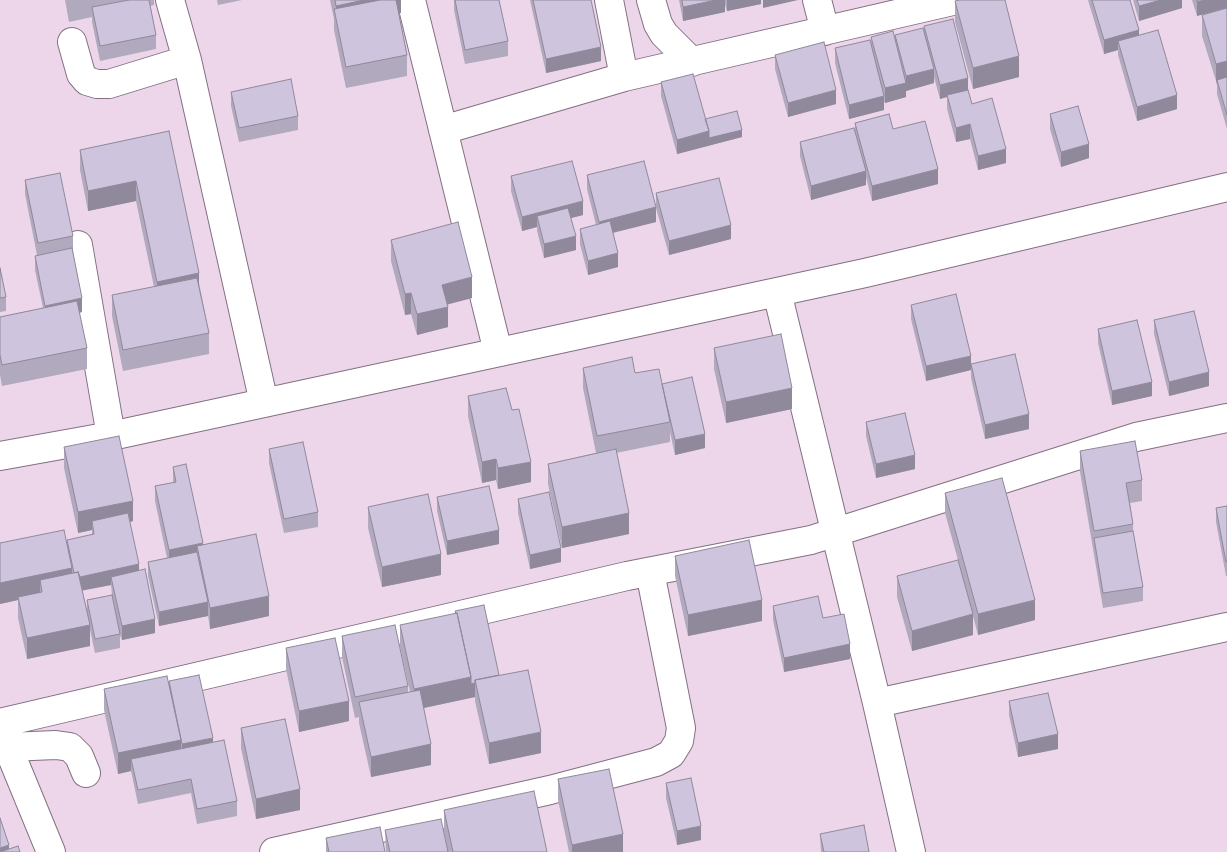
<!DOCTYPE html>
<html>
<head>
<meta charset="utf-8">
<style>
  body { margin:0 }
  canvas { display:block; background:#edd6ea }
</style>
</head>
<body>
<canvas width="1227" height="852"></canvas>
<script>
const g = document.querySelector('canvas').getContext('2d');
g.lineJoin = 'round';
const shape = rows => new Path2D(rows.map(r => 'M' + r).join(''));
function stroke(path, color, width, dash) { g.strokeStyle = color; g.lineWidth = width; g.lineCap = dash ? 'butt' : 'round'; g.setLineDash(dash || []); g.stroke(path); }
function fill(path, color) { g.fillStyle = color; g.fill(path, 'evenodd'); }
const minor = shape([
  [170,0,187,60,264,403],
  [411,0,498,352],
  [609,0,624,77],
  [651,0,658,24,664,34,692,62],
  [817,0,825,31],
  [72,42,81,74,87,81,97,84,109,84,187,60],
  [443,130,624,77,957,0],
  [78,245,111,436],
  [777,292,877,703,1227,627],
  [0,456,111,436,865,273,1227,187],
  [877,703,911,852],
  [0,723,627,576,811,540,1136,437,1227,418],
  [0,728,51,852],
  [8,747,56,745,70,747,79,756,86,773],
  [274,852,550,790,656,762,671,754,679,741,681,728,650,572]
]);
const wall = shape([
  [65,0,154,0,154,5,150,6,156,35,156,49,100,61,92,22,92,17,69,22],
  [217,0,242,0,218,5],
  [330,0,401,0,401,13,399,13,407,55,407,76,346,88,334,30,334,19],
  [454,0,499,0,508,41,508,56,465,64,454,10],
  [530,0,591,0,601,61,546,73],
  [679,0,761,0,761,4,727,11,725,5,725,12,683,21],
  [1088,0,1130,0,1139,35,1177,109,1137,121,1118,55,1118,50,1104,54],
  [1133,0,1182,0,1182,8,1139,21],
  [1192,0,1227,0,1197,16],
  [955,1,1019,77,973,89,955,22],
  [1227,8,1227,129,1217,94,1217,84,1202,36,1202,15],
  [924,26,968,90,972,104,1006,163,978,170,970,139,956,142,947,109,947,97,940,99,934,77,934,83,906,91,906,97,885,103,884,101,884,110,849,119,835,63,835,48,871,46,871,37,895,41,895,35,924,32],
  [775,55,836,104,788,117,775,69],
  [661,82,705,119,742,137,677,154,661,96],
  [231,92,298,116,298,130,239,142,231,106],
  [1050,114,1089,158,1061,167,1050,129],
  [855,123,893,129,938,184,872,201,866,177,866,185,811,200,800,156,800,142,855,129],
  [169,131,209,333,209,354,123,371,112,316,112,295,154,287,136,201,88,211,80,170,80,150],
  [587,175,656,207,656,193,731,239,669,255,656,208,656,222,613,233,618,267,588,275,580,244,580,229,596,225,587,189],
  [511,176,583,215,571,218,576,250,544,258,537,231,537,227,522,231,511,191],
  [25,180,73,236,73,251,82,312,79,313,87,348,87,369,2,386,0,375,0,317,43,308,35,270,35,256,37,255,25,194],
  [391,240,472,298,447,304,448,327,417,335,411,314,405,315,391,261],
  [0,268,6,297,6,311,0,312],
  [911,305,971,364,1029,429,985,439,971,378,971,370,926,381,911,319],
  [1154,320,1209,386,1169,396,1154,334],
  [1098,329,1152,396,1112,405,1098,343],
  [714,348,792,409,726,423,714,369],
  [583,368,635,373,662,386,705,448,675,455,670,432,670,442,616,453,629,534,562,548,548,484,548,464,596,453,583,388],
  [468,396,512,410,531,482,498,489,496,480,482,483,468,416],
  [866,422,915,469,876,478,866,436],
  [64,447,133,521,130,522,139,571,155,633,122,640,120,635,120,648,95,653,90,630,90,646,27,659,18,618,18,600,0,604,0,543,67,542,92,534,92,530,78,533,64,468],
  [111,585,112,595,87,600,87,610,82,590],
  [269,449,318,512,318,527,284,533,269,463],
  [1080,451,1142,480,1142,501,1130,503,1133,524,1133,531,1143,587,1143,601,1103,608,1080,472],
  [173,467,203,544,269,616,210,629,208,616,159,626,148,576,148,562,167,558,155,501,155,486,173,483],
  [945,493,1035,620,978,635,973,616,973,635,912,651,897,597,897,576,958,560,945,513],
  [437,497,499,544,447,555,437,511],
  [518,499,561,562,530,569,518,513],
  [1227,506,1227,576,1226,576,1216,522,1216,508],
  [368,507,441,575,382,587,368,528],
  [675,556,762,621,688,636,675,576],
  [773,606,823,618,850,659,784,672,773,620],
  [455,611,499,675,541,753,489,764,475,701,475,697,424,708,431,765,371,777,359,723,359,717,355,718,342,657,342,636,408,686,408,692,410,692,400,646,400,625,455,614],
  [286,648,349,721,299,732,286,669],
  [169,681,213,742,237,801,237,816,197,824,191,793,138,804,131,771,118,774,104,710,104,689,169,686],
  [1009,701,1058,749,1018,757,1009,715],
  [241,728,300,810,256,819,241,748],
  [558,779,623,852,569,852,558,800],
  [666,783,701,840,677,845,666,798],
  [444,810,547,852,448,852,444,831],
  [385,830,448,852,386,852],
  [820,834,869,852,821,852],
  [326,838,385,852,326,852]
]);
const shadedWall = shape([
  [364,0,401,0,401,13,338,26,336,17,336,6],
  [716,0,725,0,725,12,683,21,683,7],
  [727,0,761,0,761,4,727,11],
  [763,0,798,0,763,8],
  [1161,0,1182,0,1182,8,1139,21,1139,6],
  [1205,0,1227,0,1227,8,1197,16,1197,2],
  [1139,30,1139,44,1118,41,1118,50,1104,54,1104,40],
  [601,47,601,61,546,73,546,59],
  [1019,56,1019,77,973,89,973,68],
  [1227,61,1227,81,1217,80,1216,85,1216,64],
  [934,69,934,83,906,91,906,97,885,103,885,88,906,83,906,76],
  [968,78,968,92,947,95,947,97,940,99,940,85],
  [836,90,836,104,788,117,788,103],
  [1177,95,1177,109,1137,121,1137,107],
  [884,96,884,110,849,119,849,105],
  [970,124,970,139,956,142,956,128],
  [742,130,742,137,677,154,677,140,709,131],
  [1089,144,1089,158,1061,167,1061,152],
  [1006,149,1006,163,978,170,978,156],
  [938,169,938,184,872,201,872,186],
  [866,171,866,185,811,200,811,186],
  [136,181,136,201,88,211,88,191],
  [583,201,583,215,540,226,537,216,537,227,522,231,522,217],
  [656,207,656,222,599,236,599,222],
  [731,225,731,239,669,255,669,241],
  [576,236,576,250,544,258,544,244],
  [618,253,618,267,588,275,588,261],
  [199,273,199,294,157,303,157,282],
  [472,277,472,298,442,306,442,285],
  [411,293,411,314,405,315,405,294],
  [82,298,82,312,45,320,45,306],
  [448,307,448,327,417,335,417,314],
  [971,356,971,370,926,381,926,366],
  [1209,372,1209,386,1169,396,1169,382],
  [1152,382,1152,396,1112,405,1112,391],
  [792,388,792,409,726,423,726,402],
  [1029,414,1029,429,985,439,985,425],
  [705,434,705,448,675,455,675,440],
  [915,455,915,469,876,478,876,464],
  [496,459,496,480,482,483,482,462],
  [531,462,531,482,498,489,498,468],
  [133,501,133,521,94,530,92,521,92,530,78,533,78,512],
  [629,513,629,534,562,548,562,527],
  [499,530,499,544,447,555,447,541],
  [203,543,203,557,197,546,197,558,169,564,169,550],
  [561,548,561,562,530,569,530,555],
  [441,554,441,575,382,587,382,567],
  [139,564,139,579,111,577,111,585,75,592,75,578],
  [72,568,72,589,42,592,40,580,40,596,18,597,18,600,0,604,0,583],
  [269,596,269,616,210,629,210,608],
  [762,600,762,621,688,636,688,615],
  [1035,600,1035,620,978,635,978,614],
  [208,602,208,616,159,626,159,612],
  [973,614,973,635,912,651,912,631],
  [155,619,155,633,122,640,122,626],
  [90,625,90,646,27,659,27,638],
  [850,644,850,659,784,672,784,658],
  [471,677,475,683,475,697,414,710,414,689],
  [349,701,349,721,299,732,299,711],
  [541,732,541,753,489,764,489,743],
  [1058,734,1058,749,1018,757,1018,743],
  [213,738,213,752,182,759,182,744],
  [181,740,181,761,131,759,131,771,118,774,118,753],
  [431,744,431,765,371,777,371,757],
  [300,789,300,810,256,819,256,799],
  [701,826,701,840,677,845,677,831],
  [623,834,623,852,572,852,572,845],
  [9,845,9,852,0,852,0,848]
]);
const building = shape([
  [129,0,149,0,156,35,100,46,92,7,129,0],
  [335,0,364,0,336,6,335,0],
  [380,0,396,0,407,55,346,67,334,9,380,0],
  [455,0,499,0,508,41,465,50,455,0],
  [533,0,591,0,601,47,546,59,533,0],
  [682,0,716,0,683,7,682,0],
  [959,0,1005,0,1019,56,973,68,955,1,959,0],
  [1092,0,1130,0,1139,30,1104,40,1092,0],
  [1137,0,1161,0,1139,6,1137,0],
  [1197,0,1205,0,1197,2,1197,0],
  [1227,8,1227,61,1216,64,1202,15,1227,8],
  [953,19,968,78,940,85,924,26,953,19],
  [923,28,934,69,906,76,895,35,923,28],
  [1158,30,1177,95,1137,107,1118,41,1158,30],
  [893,31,906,83,885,88,871,37,893,31],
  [870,40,884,96,849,105,835,48,870,40],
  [824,42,836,90,788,103,775,55,824,42],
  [693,74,709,131,677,140,661,82,693,74],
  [1227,77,1227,115,1217,80,1227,77],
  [291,79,298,116,239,128,231,92,291,79],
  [968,90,972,104,992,98,1006,149,978,156,970,124,956,128,947,95,968,90],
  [1078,106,1089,144,1061,152,1050,114,1078,106],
  [737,111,742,130,709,138,709,131,705,119,737,111],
  [889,114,893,129,925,121,938,169,872,186,855,123,889,114],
  [854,128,866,171,811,186,800,142,854,128],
  [169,131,199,273,157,282,136,181,88,191,80,150,169,131],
  [572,161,583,201,522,217,511,176,572,161],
  [644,161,656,207,599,222,587,175,644,161],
  [60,173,73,236,38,243,25,180,60,173],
  [719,178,731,225,669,241,656,193,719,178],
  [568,208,576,236,544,244,537,216,568,208],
  [610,221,618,253,588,261,580,229,610,221],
  [458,222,472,277,442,285,448,307,417,314,411,293,405,294,391,240,458,222],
  [72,248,82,298,45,306,35,256,72,248],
  [0,268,6,297,0,298,0,268],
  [197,278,209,333,123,350,112,295,197,278],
  [956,294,971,356,926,366,911,305,956,294],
  [77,301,87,348,2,365,0,355,0,317,77,301],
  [1194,311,1209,372,1169,382,1154,320,1194,311],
  [1137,320,1152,382,1112,391,1098,329,1137,320],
  [781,334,792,388,726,402,714,348,781,334],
  [1015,354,1029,414,985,425,971,364,1015,354],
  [632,357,635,373,659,369,670,422,597,436,583,368,632,357],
  [692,377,705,434,675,440,662,384,692,377],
  [506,388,512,410,519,409,531,462,498,468,496,459,482,462,468,396,506,388],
  [905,413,915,455,876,464,866,422,905,413],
  [119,436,133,501,78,512,64,447,119,436],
  [1135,441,1142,480,1126,483,1133,524,1094,531,1080,451,1135,441],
  [303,442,318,512,284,519,269,449,303,442],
  [616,449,629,513,562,527,548,464,616,449],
  [186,464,203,543,169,550,155,486,176,482,173,467,186,464],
  [1002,478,1035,600,978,614,945,493,1002,478],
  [489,486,499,530,447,541,437,497,489,486],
  [549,492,561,548,530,555,518,499,549,492],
  [428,494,441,554,382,567,368,507,428,494],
  [1227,506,1227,562,1226,562,1216,508,1227,506],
  [128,513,139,564,80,577,78,572,74,573,67,540,94,534,92,521,128,513],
  [64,530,72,568,0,583,0,543,64,530],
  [1133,531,1143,587,1103,593,1094,538,1133,531],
  [256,534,269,596,210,608,197,546,256,534],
  [749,540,762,600,688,615,675,556,749,540],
  [197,552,208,602,159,612,148,562,197,552],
  [958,560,973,614,912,631,897,576,958,560],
  [145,569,155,619,122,626,111,577,145,569],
  [78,572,90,625,27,638,18,597,42,592,40,580,78,572],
  [112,595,120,634,95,639,87,600,112,595],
  [818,596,823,618,844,614,850,644,784,658,773,606,818,596],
  [484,605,499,675,475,680,475,683,471,684,471,677,457,613,456,614,455,611,484,605],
  [457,613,471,677,414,689,400,625,457,613],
  [395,625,408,686,355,697,342,636,395,625],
  [335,638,349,701,299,711,286,648,335,638],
  [528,670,541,732,489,743,475,680,528,670],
  [199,675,213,738,182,744,169,681,199,675],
  [167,676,181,740,118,753,104,689,167,676],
  [420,690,431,744,371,757,359,702,420,690],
  [1048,693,1058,734,1018,743,1009,701,1048,693],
  [285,719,300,789,256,799,241,728,285,719],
  [224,740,237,801,197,809,191,779,138,790,131,759,224,740],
  [609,769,623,834,572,845,558,779,609,769],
  [691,778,701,826,677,831,666,783,691,778],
  [534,791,547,852,453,852,444,810,534,791],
  [0,818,9,845,0,848,0,818],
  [441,819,448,852,390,852,385,830,441,819],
  [864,825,869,852,824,852,820,834,864,825],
  [380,827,385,852,329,852,326,838,380,827],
  [18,846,20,852,0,852,18,846]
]);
stroke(minor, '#847082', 30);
stroke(minor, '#fff', 28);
fill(wall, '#b1a9be');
fill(shadedWall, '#90899b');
fill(building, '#cec4dd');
stroke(building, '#90899b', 1);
</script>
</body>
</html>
